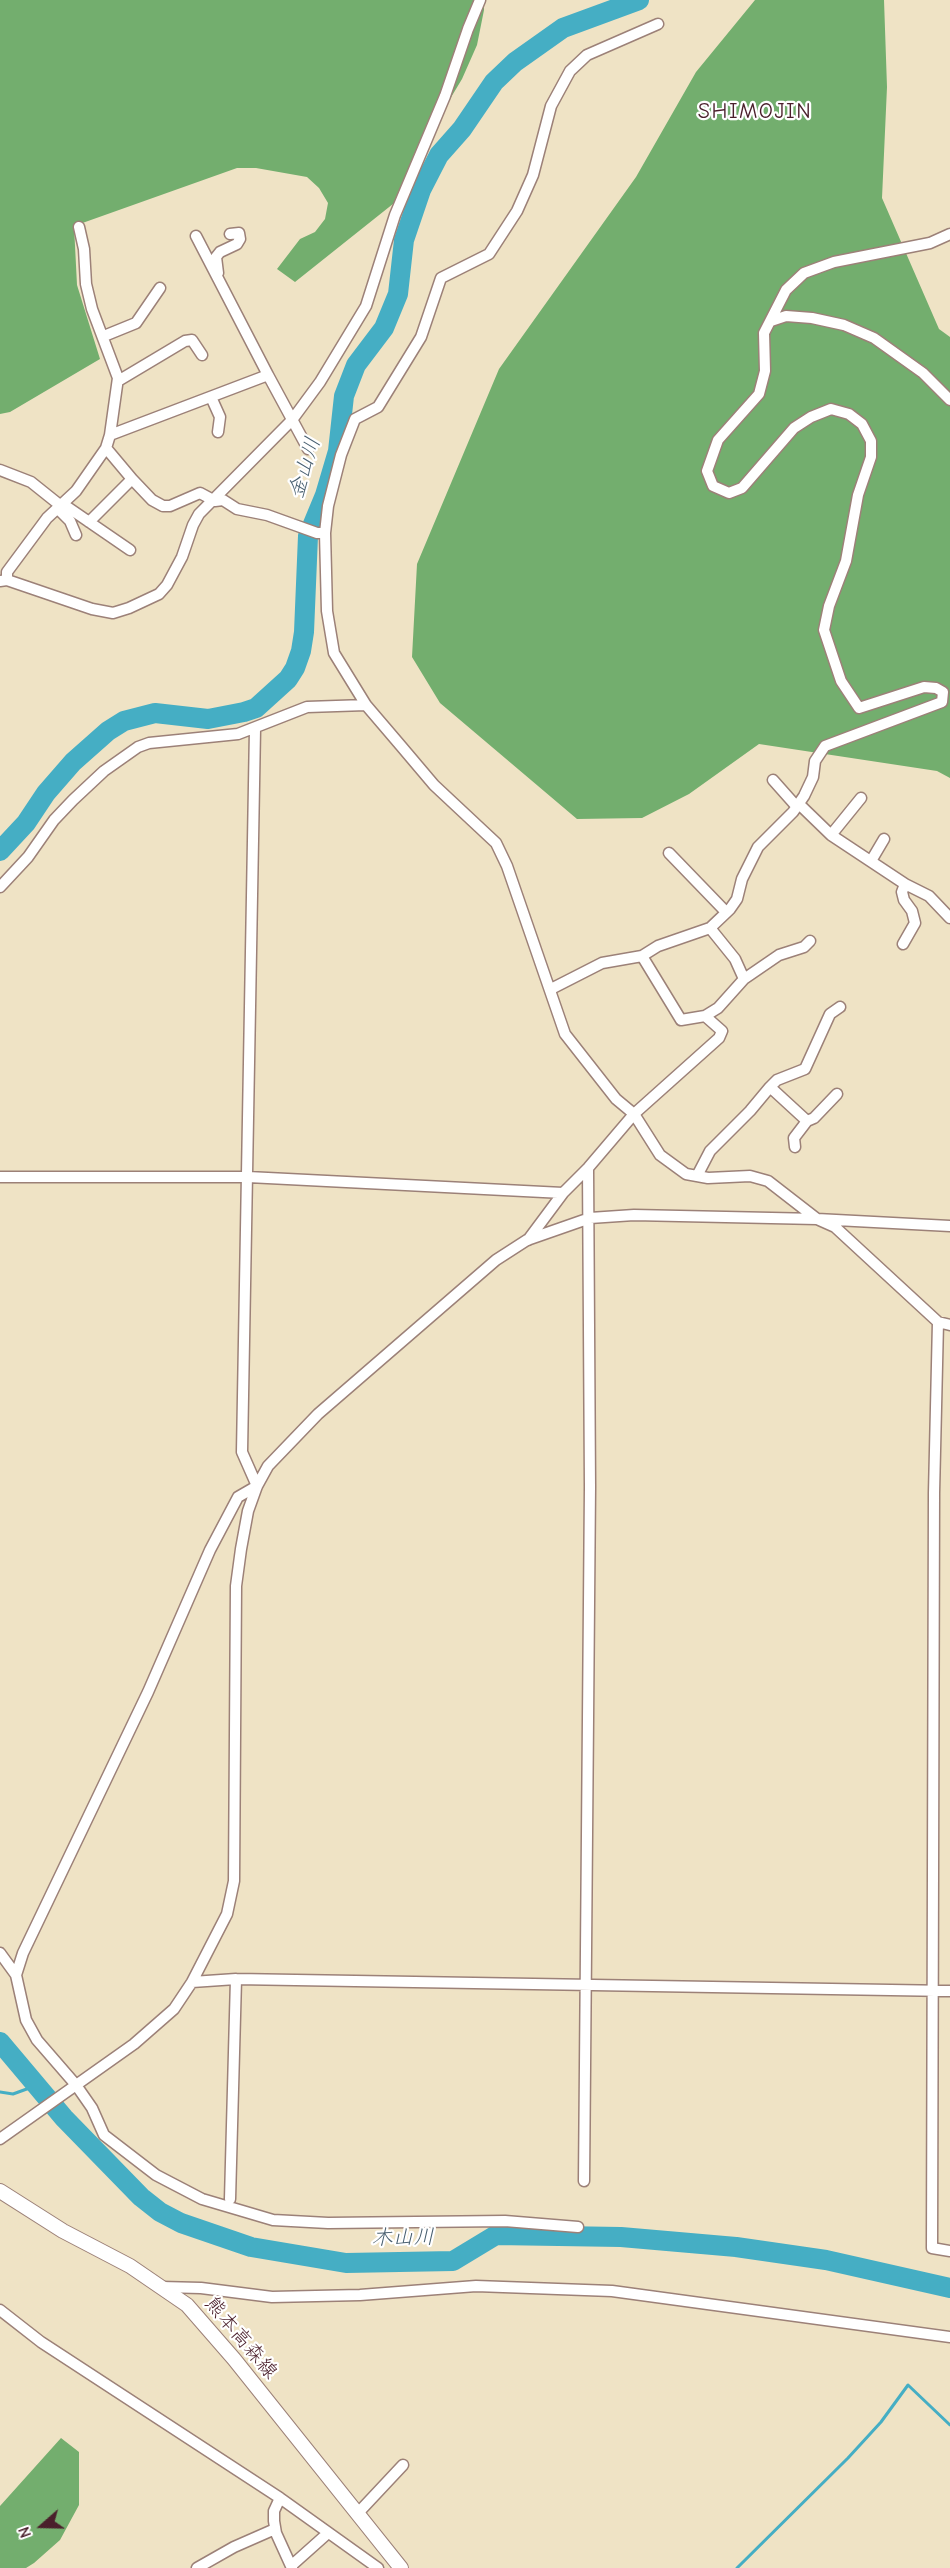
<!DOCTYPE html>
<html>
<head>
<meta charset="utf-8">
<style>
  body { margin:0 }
  #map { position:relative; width:950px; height:2568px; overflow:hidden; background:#efe3c5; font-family:"Comic Neue",sans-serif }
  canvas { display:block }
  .north { position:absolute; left:12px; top:2496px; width:60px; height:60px; -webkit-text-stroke:4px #fff; paint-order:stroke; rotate:250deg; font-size:16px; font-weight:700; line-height:24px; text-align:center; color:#4a1f2b }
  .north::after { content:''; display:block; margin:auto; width:21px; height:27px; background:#4a1f2b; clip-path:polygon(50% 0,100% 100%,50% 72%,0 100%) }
</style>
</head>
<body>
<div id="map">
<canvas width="950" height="2568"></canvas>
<div class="north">N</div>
</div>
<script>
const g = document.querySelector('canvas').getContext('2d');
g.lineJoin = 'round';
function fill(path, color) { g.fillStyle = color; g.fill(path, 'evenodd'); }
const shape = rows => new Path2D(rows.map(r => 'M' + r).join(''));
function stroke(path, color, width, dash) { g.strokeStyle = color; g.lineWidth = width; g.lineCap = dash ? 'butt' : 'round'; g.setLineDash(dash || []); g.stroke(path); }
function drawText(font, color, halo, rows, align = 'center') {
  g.font = font + ' "Comic Neue","Klee One",sans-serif'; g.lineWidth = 4.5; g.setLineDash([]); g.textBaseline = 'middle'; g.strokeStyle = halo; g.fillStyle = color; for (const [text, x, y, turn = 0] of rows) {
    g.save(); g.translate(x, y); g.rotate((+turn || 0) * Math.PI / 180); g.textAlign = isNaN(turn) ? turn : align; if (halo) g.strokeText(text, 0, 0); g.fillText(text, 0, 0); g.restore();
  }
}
const forest = shape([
  [0,0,484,0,484,10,477,45,462,79,444,109,413,188,295,282,277,269,300,239,315,232,325,219,328,203,319,188,307,177,256,168,237,168,74,226,77,285,100,359,10,412,0,414],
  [755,0,884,0,887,87,882,198,939,329,950,337,950,778,937,771,759,744,689,794,642,818,577,819,440,703,412,657,417,564,499,369,636,177,696,72],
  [61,2438,79,2452,79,2505,60,2540,34,2563,26,2568,0,2568,0,2506]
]);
const stream = shape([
  [0,2092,13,2094,35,2086],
  [737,2568,848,2458,881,2422,908,2385,950,2425]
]);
const river = shape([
  [0,851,26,823,46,793,73,762,108,731,124,721,155,713,208,719,244,712,256,708,288,679,295,668,301,651,304,632,308,536,325,495,338,451,344,396,356,365,384,328,398,294,404,240,421,190,439,155,462,129,494,82,515,62,563,28,639,0],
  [0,2042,64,2118,141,2197,160,2212,181,2223,251,2247,346,2263,453,2261,496,2235,621,2237,736,2247,826,2260,950,2288]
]);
const minor = shape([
  [196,236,268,375],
  [218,273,216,257,220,252,237,244,240,239,239,233,230,234],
  [771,321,786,316,812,318,844,325,874,338,923,373,950,400],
  [104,336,136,323,160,288],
  [118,381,185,341,192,340,202,355],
  [211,397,220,417,218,432],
  [110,435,268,375,308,449],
  [0,470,31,482,61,506],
  [132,479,152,500,163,506,170,506,200,493,215,501,223,500,237,509,267,515,317,533,325,533],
  [63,504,130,550],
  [58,509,70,521,76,535],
  [89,522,132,479,106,448],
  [7,580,7,572,47,518,76,491,106,448,110,435,118,378,92,309,86,284,84,249,79,227],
  [0,581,7,580,92,609,113,613,129,608,159,594,167,585,182,557,193,525,199,514,292,420,320,382,366,306,395,215,445,96,468,29,480,0],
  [773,780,797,807],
  [799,804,831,835,861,798],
  [831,835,905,884,902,892,904,900,912,911,915,923,903,944],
  [669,853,726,912],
  [871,861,884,839],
  [905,884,929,896,950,918],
  [0,887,28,857,54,820,73,800,104,771,138,747,149,743,238,734,307,707,366,705],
  [710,928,735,959,744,979,779,955,804,947,810,941],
  [642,956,681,1020,705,1016,718,1008,744,979],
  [551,989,602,963,642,956,658,946,710,928,730,909,737,899,742,879,758,847,793,812,804,796,813,777,815,761,825,746,942,702,943,692,936,688,924,687,859,708,841,681,824,630,829,606,846,561,858,495,871,457,871,441,862,424,849,414,831,409,811,417,794,428,742,488,729,493,713,486,707,471,718,440,759,394,765,371,764,333,786,290,804,273,834,262,930,243,950,234],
  [705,1016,722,1031,719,1038,634,1114,660,1155,686,1174,708,1178,750,1176,768,1181,817,1219,835,1227,938,1322,950,1325],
  [770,1087,777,1080,805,1069,830,1014,840,1007],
  [795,1147,794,1138,807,1121],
  [697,1176,710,1151,750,1111,770,1087,807,1121,814,1118,837,1094],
  [0,1177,248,1177,563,1193],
  [528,1240,563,1193,588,1168,634,1114,616,1099,565,1034,507,866,496,843,434,785,401,746,366,705,334,653,327,611,325,533,328,506,341,455,355,419,378,407,421,337,441,278,489,254,517,211,533,175,551,106,570,71,587,55,658,24],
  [938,1322,934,1493,932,2248,950,2251],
  [0,1953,16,1975,26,2020,37,2040,76,2085,92,2108,104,2135,156,2175,202,2199,273,2220,328,2223,505,2221,578,2227],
  [16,1975,23,1953,148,1692,210,1550,238,1497,257,1486,242,1452,255,729],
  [192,1982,236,1979,950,1991],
  [0,2139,134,2044,174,2009,192,1982,227,1914,234,1881,236,1586,241,1549,248,1511,257,1486,268,1466,318,1414,496,1260,527,1240,590,1218,634,1215,817,1219,950,1226],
  [584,2181,590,1487,588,1168],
  [230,2199,236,1979],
  [161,2287,201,2288,272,2297,360,2295,476,2286,612,2291,950,2337],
  [0,2310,41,2342,280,2498,378,2568],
  [280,2498,274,2511,274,2521,276,2533,291,2566],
  [358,2513,403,2465],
  [197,2568,234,2547,275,2529],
  [292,2568,291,2566,328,2533]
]);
const major = shape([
  [0,2191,63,2231,130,2266,187,2305,234,2359,401,2568]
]);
const streetNames = [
  ["熊本高森線",241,2338,50]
];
const waterNames = [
  ["金山川",305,468,-73],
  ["木山川",403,2238,-1]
];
const quarterNames = [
  ["SHIMOJIN",755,112]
];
fill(forest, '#73ae6e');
stroke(stream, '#45aec4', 3);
stroke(river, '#45aec4', 20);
stroke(minor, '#9c8178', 13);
stroke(major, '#9c8178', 16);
stroke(minor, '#fff', 10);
stroke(major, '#fff', 14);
drawText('20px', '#4a1f2b', '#fff', streetNames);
drawText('italic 21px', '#485f70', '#fff', waterNames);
g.letterSpacing = '1.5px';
drawText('22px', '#4a1f2b', '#fff', quarterNames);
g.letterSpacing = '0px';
</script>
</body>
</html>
